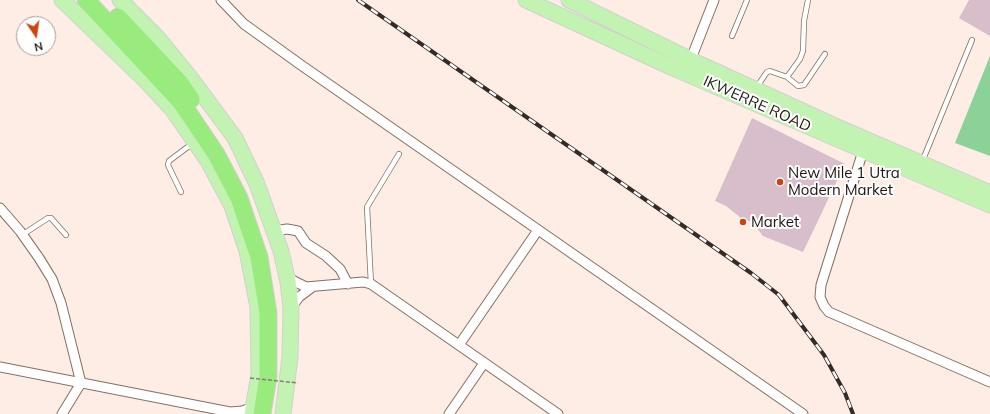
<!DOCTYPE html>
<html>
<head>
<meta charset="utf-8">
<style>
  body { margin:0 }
  #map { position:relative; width:990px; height:414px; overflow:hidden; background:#fdede5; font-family:Mulish,sans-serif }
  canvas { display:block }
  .north { position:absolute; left:16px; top:16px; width:40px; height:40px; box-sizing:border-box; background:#fefefe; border:1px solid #a4a09e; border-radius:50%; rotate:167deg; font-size:11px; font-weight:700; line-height:16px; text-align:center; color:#1d140f }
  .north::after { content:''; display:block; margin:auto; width:14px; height:18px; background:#cc450b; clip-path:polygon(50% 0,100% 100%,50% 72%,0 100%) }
</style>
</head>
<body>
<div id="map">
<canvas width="990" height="414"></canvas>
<div class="north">N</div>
</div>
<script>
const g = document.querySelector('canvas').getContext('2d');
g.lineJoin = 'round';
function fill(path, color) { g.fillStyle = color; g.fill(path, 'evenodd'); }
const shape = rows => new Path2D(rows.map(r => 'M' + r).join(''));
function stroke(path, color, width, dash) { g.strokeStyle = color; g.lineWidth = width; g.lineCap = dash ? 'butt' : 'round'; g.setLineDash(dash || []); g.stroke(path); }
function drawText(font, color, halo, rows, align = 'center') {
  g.font = font + ' Mulish,sans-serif'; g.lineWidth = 4; g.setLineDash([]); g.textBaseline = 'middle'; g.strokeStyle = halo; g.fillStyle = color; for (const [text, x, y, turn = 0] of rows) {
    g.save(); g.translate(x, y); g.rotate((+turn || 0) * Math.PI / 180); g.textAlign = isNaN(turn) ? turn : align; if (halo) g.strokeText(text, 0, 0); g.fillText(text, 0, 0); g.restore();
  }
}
const green = shape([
  [990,56,990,156,955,143]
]);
const building = shape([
  [969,0,990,0,990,36,959,18],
  [752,118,845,164,803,252,763,236,753,223,741,218,726,206,715,201]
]);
const lane = shape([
  [732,36,747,0],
  [787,77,798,86,804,85,825,54],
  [756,88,767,72,770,71,787,77,800,59,803,51,804,21,808,0],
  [922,162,972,40],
  [181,192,168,165,169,161,193,143],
  [22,235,48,218,51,218,66,235],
  [371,284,367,207,399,154]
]);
const street = shape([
  [221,0,244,24,301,65,803,414],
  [689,64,714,0],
  [863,151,821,285,820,297,824,306,829,312,990,382],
  [0,208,20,231,39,258,52,279,61,303,81,383,62,414],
  [275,231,287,229,298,231,306,243,326,256,340,269,348,284],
  [288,274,292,280,306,287,363,282,371,284,558,414],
  [291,308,299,297,311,288],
  [459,345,538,230],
  [0,367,230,412,242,411,254,407],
  [449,414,484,363]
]);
const primary = shape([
  [62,0,146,81,172,109,208,161,232,206,247,251,258,307,259,375,252,414],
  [120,0,158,38,189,76,235,138,257,184,281,251,288,282,291,308,290,357,283,414],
  [526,0,671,67,990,205],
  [569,0,691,60,835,126,990,193]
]);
const highway = shape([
  [86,0,181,102,216,154,239,198,259,257,268,313,268,377,262,414],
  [118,17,179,82,191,99]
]);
const rail = shape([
  [358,0,751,273,779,295,824,355,845,393,853,414]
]);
const pathBridge = shape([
  [250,378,298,383]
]);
const markers = [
  [780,182,4,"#cc450b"],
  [743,222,4,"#cc450b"]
];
const streetNames = [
  ["IKWERRE ROAD",757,104,24]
];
const poiNames = [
  ["New Mile 1 Utra",788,173],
  ["Modern Market",788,190],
  ["Market",751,222]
];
fill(green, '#8cd197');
fill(building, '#d8becb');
stroke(lane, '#866f63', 6);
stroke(street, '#866f63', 11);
stroke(primary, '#d2d0cf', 17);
stroke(highway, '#d2d0cf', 19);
stroke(lane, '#fff', 4.5);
stroke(street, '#fff', 9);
stroke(primary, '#c2f3b2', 15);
stroke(highway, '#99eb7e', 17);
stroke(rail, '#352b26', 4);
stroke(rail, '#fefefe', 2.5, [8]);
stroke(pathBridge, '#897d77', 1.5, [4, 2]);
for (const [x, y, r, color] of markers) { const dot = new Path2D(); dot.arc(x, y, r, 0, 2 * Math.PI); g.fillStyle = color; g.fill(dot); stroke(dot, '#fefefe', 1.5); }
drawText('15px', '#1d140f', '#fefefe', streetNames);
drawText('15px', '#1d140f', '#fefefe', poiNames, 'left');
</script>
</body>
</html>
